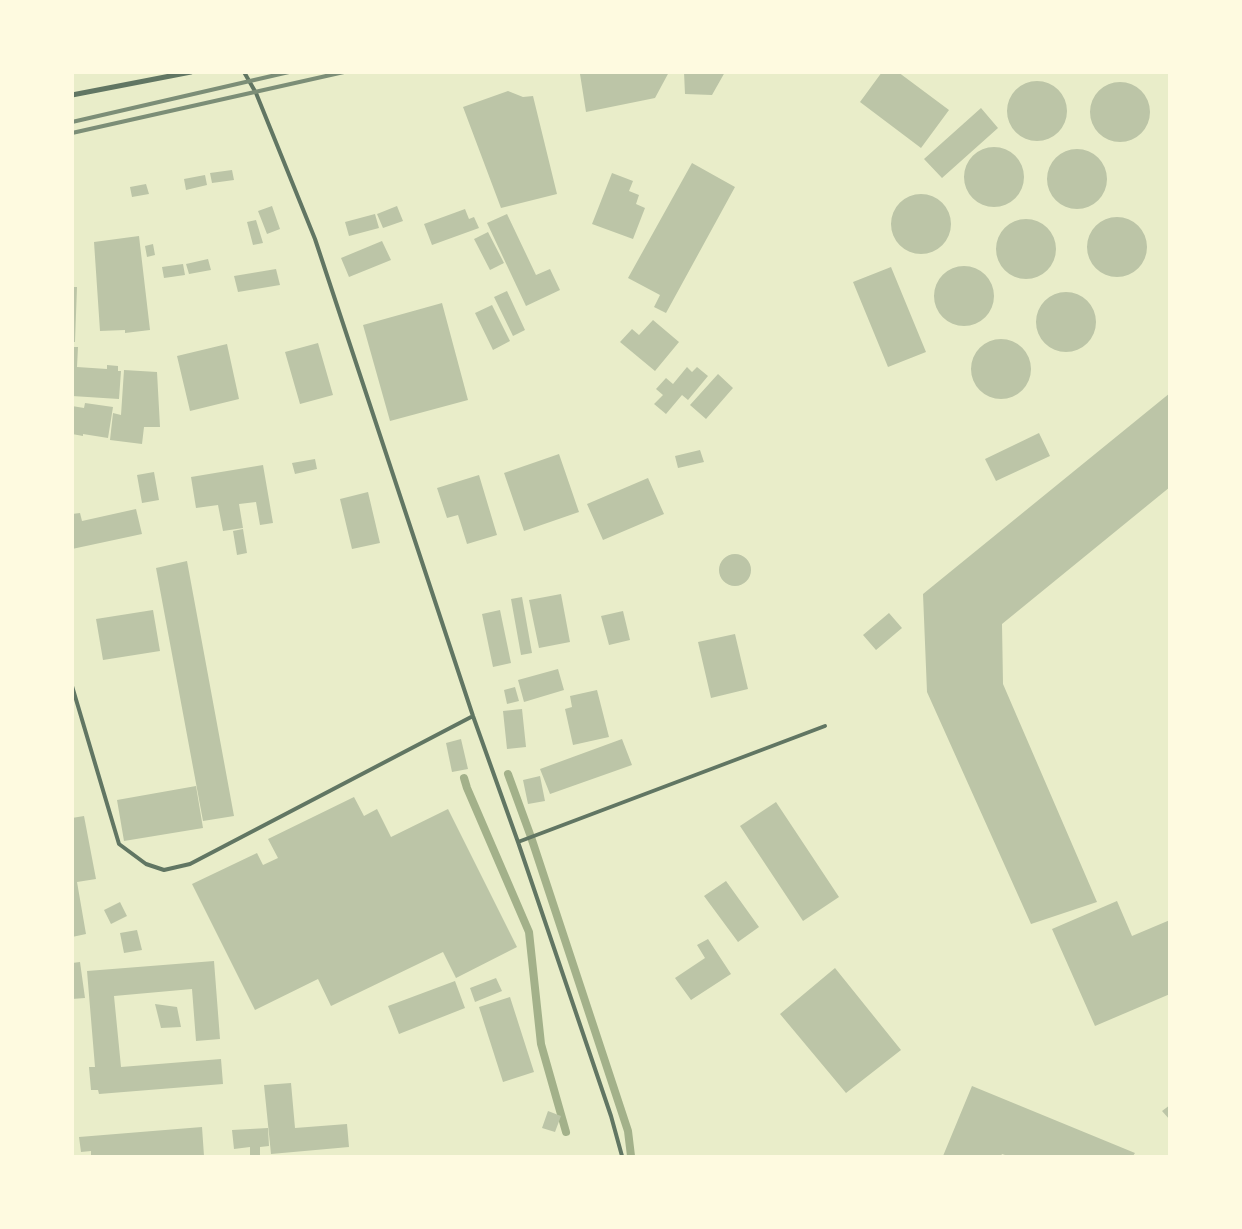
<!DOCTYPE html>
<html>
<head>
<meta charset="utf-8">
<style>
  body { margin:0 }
  #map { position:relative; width:1242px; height:1229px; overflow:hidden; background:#e9edc9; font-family:Jost,sans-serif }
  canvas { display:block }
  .frame { position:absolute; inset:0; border:74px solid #fefae0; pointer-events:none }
</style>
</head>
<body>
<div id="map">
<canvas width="1242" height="1229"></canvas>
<div class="frame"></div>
</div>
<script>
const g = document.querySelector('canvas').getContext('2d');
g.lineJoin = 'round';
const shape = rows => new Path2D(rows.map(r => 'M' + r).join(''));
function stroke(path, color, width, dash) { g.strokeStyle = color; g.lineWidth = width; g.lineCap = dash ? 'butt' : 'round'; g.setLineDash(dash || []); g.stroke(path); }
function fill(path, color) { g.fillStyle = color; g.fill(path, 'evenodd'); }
const stream = shape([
  [508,774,531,837,628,1131,631,1156],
  [464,778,467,788,529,932,541,1044,566,1132]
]);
const building = shape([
  [591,72,669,72,655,98,586,112,580,74],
  [684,72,725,72,712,95,685,94],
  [882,72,898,72,949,110,921,148,860,102],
  '1007 111a30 30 0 1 1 60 0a30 30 0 1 1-60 0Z',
  '1090 112a30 30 0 1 1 60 0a30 30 0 1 1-60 0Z',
  [508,91,523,97,533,96,557,194,501,208,463,107],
  [981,108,998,128,942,178,924,159],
  '964 177a30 30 0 1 1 60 0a30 30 0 1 1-60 0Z',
  '1047 179a30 30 0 1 1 60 0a30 30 0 1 1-60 0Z',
  [692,163,735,187,666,313,654,307,660,295,628,278],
  [232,170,234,180,212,183,210,173],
  [612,173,633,181,629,191,639,195,636,204,645,208,633,239,592,224],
  [205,175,207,185,186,190,184,179],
  [146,184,149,194,132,197,130,187],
  '891 224a30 30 0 1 1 60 0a30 30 0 1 1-60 0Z',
  [272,206,280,229,267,234,258,211],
  [397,206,403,221,383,228,377,214],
  [465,209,469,219,474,217,479,228,432,245,424,224],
  [375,214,379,228,349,236,345,222],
  [507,214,536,275,550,269,560,290,526,306,487,223],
  '1087 247a30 30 0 1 1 60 0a30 30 0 1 1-60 0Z',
  '996 249a30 30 0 1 1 60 0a30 30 0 1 1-60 0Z',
  [256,220,263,243,253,245,247,222],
  [488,232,504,263,490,270,474,239],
  [139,236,150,330,125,333,125,330,100,331,94,242],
  [382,241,391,260,349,277,341,258],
  [153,244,155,255,147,257,145,246],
  [208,259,211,270,189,274,186,264],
  [183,264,185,275,164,278,162,267],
  '934 296a30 30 0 1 1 60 0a30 30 0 1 1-60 0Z',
  [891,267,926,352,888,367,853,282],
  [276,269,280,285,238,292,234,276],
  [72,287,77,287,75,342,72,342],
  [507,291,525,330,513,336,494,297],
  '1036 322a30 30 0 1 1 60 0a30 30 0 1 1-60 0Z',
  [442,303,468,400,390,421,363,325],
  [492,305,510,341,493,350,475,313],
  [653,320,679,342,655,371,620,342,632,329,639,335],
  '971 369a30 30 0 1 1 60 0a30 30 0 1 1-60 0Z',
  [318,343,333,395,300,404,285,352],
  [227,344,239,399,190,411,177,356],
  [72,347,78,347,77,367,107,369,107,365,118,366,118,371,121,371,119,399,72,396],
  [687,367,692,372,697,367,708,376,688,400,682,395,666,414,654,404,663,395,656,389,666,378,673,384],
  [124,370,157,372,160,427,144,427,142,444,110,440,113,413,121,415],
  [718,374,733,388,706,419,690,405],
  [1170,393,1170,487,1002,624,1003,684,1097,902,1031,924,927,692,923,594],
  [85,403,113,407,108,438,83,434,83,436,72,434,72,406,84,408],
  [1039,433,1050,456,996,481,985,459],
  [700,450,704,462,678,468,675,456],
  [559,454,579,512,524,531,504,473],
  [315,459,317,469,295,474,292,463],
  [263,465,273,523,260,525,256,502,239,504,243,528,223,531,218,505,196,508,191,477],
  [154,472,159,500,142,503,137,475],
  [479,475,497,535,467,544,458,515,447,518,437,488],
  [648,478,664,514,603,540,587,504],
  [368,492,380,543,352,549,340,499],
  [136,509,142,534,72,549,72,514,80,513,82,521],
  [243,529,247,553,237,555,233,531],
  '719 570a16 16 0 1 1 32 0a16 16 0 1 1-32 0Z',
  [187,561,234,816,203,821,156,568],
  [561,594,570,642,539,648,529,600],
  [522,597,532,653,521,655,511,599],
  [153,610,160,651,103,660,96,619],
  [500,610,511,663,493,667,482,614],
  [623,611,630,640,609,645,601,616],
  [889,613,902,628,876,650,863,635],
  [735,634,748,689,711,698,698,642],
  [558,669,564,690,524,702,518,680],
  [515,687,519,701,507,704,504,690],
  [597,690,609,737,573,745,565,709,572,707,570,696],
  [522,709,526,747,507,749,503,711],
  [461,739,468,769,452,772,446,743],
  [622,739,632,765,550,794,540,769],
  [540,776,545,801,528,804,523,780],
  [196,786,203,828,124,841,117,800],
  [354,797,364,816,377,809,391,837,448,809,517,947,456,978,443,952,331,1006,318,979,255,1010,192,884,257,853,263,865,278,858,268,839],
  [776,802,839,897,803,921,740,826],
  [84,816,96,879,77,882,86,934,72,937,72,818],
  [726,881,759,927,738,942,704,896],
  [1117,901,1132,936,1170,920,1170,994,1095,1026,1052,929],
  [120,902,127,916,111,924,104,910],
  [137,930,142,950,124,953,120,933],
  [708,939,731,974,691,1000,675,978,705,958,697,945],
  [214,961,220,1039,196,1041,192,989,114,996,121,1067,221,1059,223,1084,99,1094,98,1090,91,1090,89,1067,95,1067,87,971],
  [80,962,85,998,72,999,72,963],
  [835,968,901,1050,846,1093,780,1014],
  [496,978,502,991,475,1002,470,988],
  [455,981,465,1008,399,1034,388,1006],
  [510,997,534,1072,503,1082,479,1007],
  [155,1004,177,1007,181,1027,161,1028],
  [291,1083,295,1128,347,1124,349,1147,271,1154,264,1085],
  [972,1086,1135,1153,1133,1156,1008,1156,1002,1154,1001,1156,943,1156],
  [1170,1105,1170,1120,1162,1111],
  [548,1111,561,1116,555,1132,542,1128],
  [202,1127,204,1156,91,1156,91,1151,81,1152,79,1137],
  [268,1128,269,1146,260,1147,260,1155,250,1156,250,1147,234,1149,232,1130]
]);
const service = shape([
  [244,72,256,93,315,239,473,716,518,842,611,1116,622,1156],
  [72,686,119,844,146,864,164,870,190,864,473,716],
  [518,842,825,726]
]);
const minor = shape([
  [72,95,191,72]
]);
const rail = shape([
  [72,122,289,72],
  [72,133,344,72]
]);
stroke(stream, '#a3b18a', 8);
fill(building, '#bcc5a7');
stroke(service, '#617663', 4);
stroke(minor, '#617663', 5);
stroke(rail, '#7c8e77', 4);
</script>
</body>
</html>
